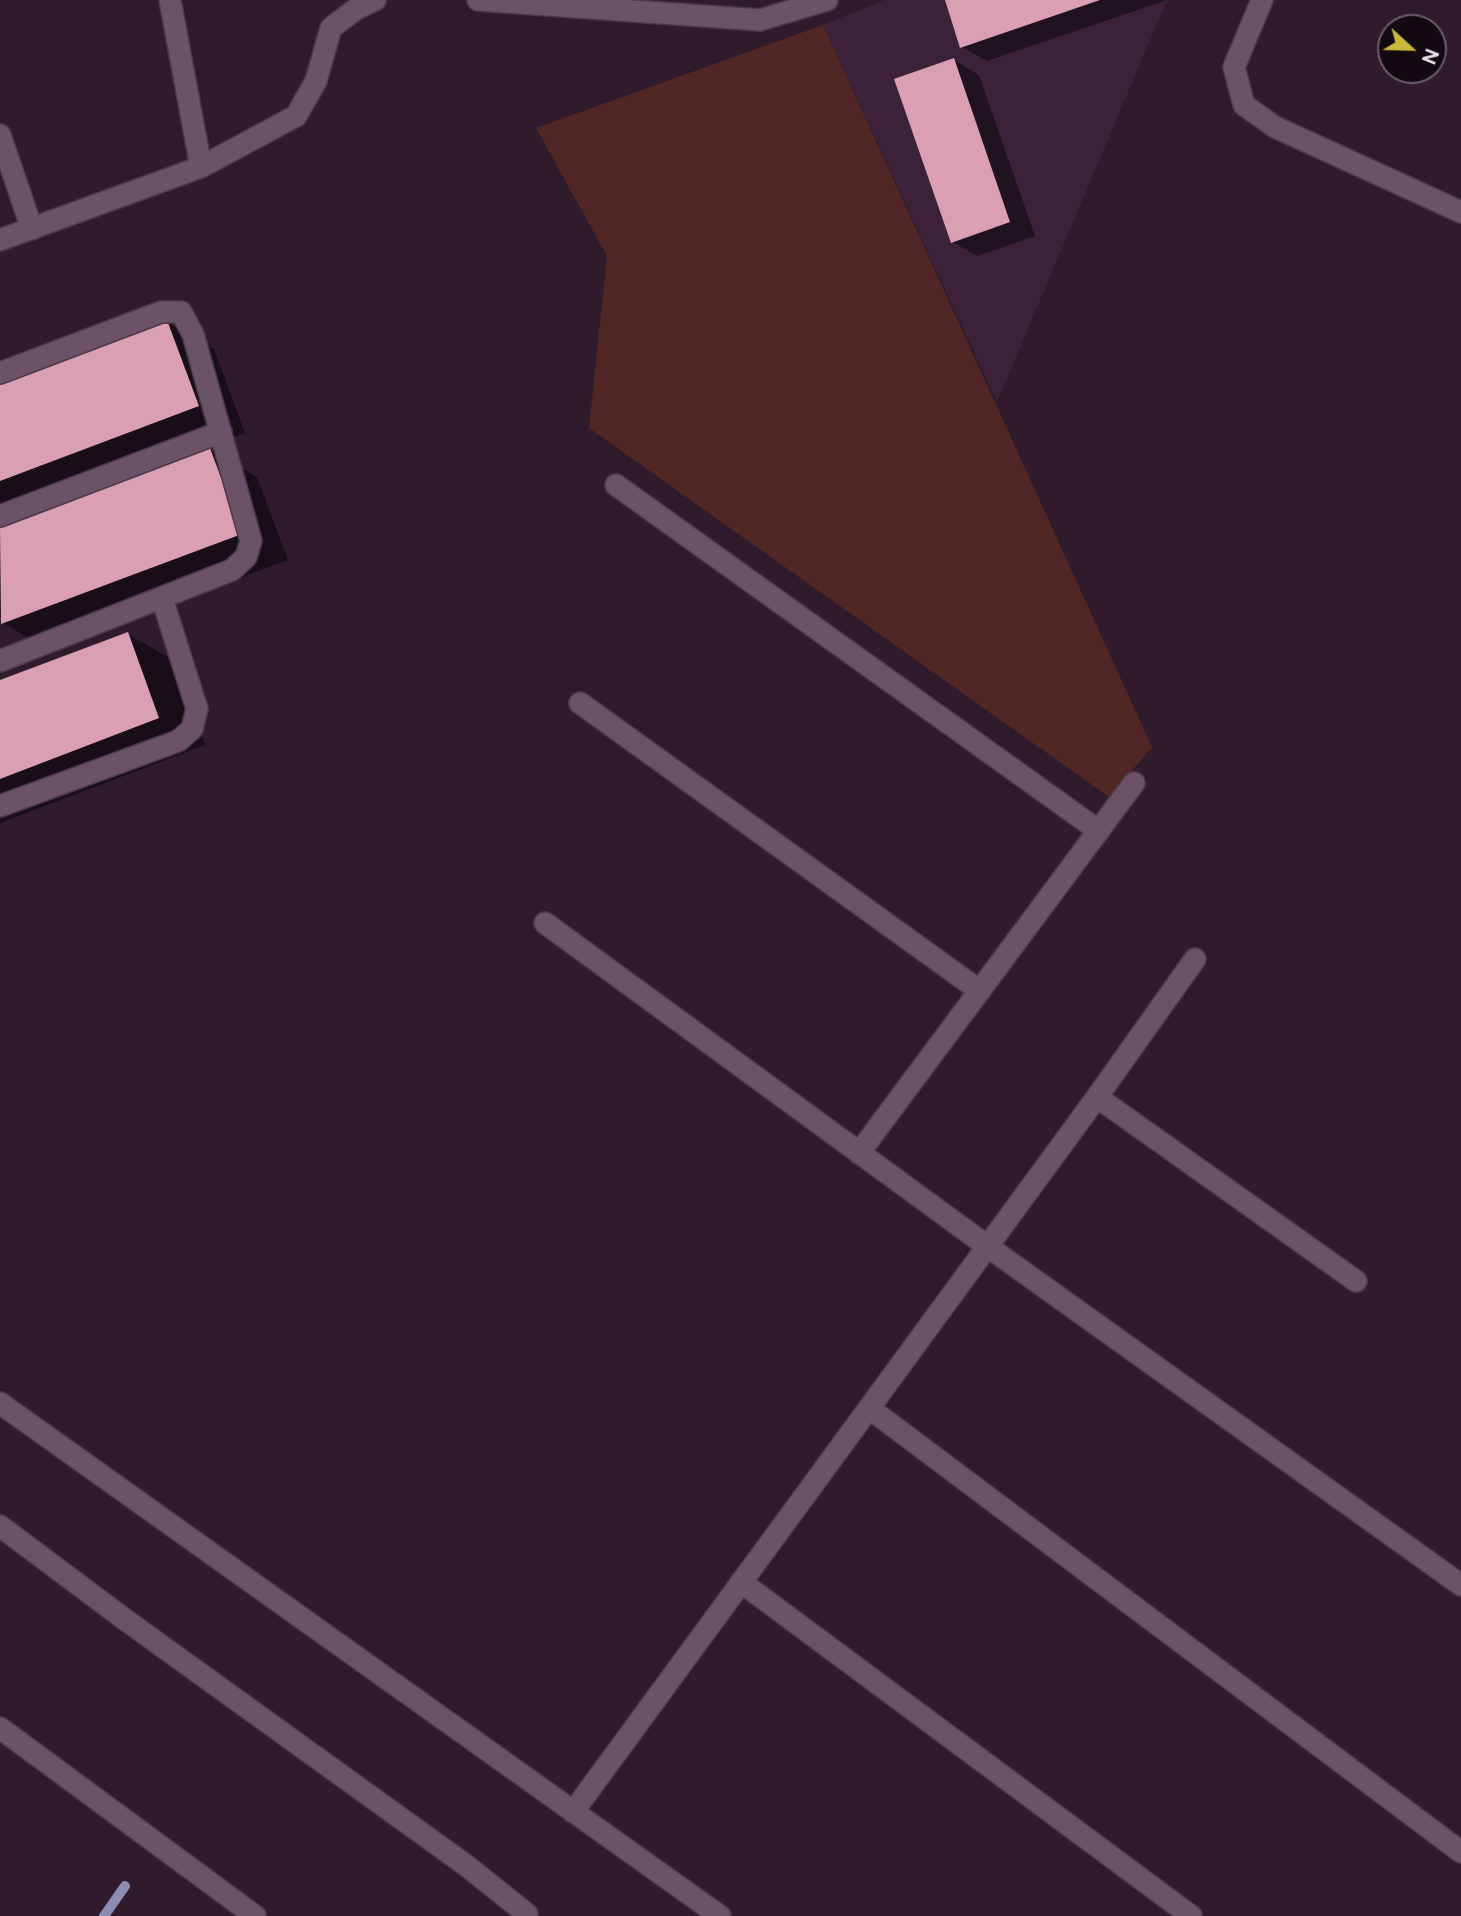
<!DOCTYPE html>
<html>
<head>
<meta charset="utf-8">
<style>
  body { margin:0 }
  #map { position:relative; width:1461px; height:1916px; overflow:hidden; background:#301b2d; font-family:Figtree,sans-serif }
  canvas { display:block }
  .north { position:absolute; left:1377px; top:14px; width:70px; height:70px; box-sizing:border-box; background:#130911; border:2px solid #6a5e68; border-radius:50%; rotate:112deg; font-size:19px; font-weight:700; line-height:28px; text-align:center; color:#ecdeea }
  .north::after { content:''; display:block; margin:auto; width:24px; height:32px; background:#cbba39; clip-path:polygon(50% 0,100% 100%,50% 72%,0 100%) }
</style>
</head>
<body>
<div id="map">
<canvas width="1461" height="1916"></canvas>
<div class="north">N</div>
</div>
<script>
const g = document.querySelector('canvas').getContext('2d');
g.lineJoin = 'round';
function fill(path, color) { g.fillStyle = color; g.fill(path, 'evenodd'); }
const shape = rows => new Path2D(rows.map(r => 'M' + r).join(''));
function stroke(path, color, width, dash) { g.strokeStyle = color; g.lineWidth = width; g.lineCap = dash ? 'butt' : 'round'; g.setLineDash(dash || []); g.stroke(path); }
const built = shape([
  [885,0,1167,0,997,402,823,25]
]);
const green = shape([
  [823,25,1152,747,1109,797,589,428,607,256,536,128]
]);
const shadow = shape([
  [946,0,1167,0,987,61,962,47],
  [954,60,979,75,1035,236,978,256,952,242],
  [167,322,214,349,245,433,206,447,257,477,288,560,49,650,3,623,0,616,0,528,10,525,0,519,0,385],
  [128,634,175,661,205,745,0,823,0,682]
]);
const stream = shape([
  [104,1916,125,1886]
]);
const building = shape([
  [945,0,1100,0,960,48],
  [954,58,1010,222,951,243,894,79],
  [167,320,199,406,0,481,0,383],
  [210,448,242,534,1,624,0,526],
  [128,632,159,718,0,779,0,680]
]);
const street = shape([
  [478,0,760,20,827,0],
  [1262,0,1234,67,1244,105,1275,127,1461,212],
  [0,135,32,229],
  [201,167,296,116,316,81,331,28,356,9,375,0],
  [0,240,201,167,170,0],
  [0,373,161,312,181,312,193,334,251,541,246,557,232,570,0,661],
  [616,485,1099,831],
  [0,516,221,432],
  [580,703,980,991],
  [0,806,178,741,192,729,197,709,162,598],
  [545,923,987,1246,1461,1585],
  [1097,1097,1356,1281],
  [859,1153,1134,783],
  [0,1403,720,1916],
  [869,1408,1461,1852],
  [0,1526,127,1621,467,1866,527,1914],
  [741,1582,1191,1916],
  [0,1728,255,1916],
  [573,1812,1097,1097,1195,959]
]);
fill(built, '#3c2239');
fill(green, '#502725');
fill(shadow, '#0007');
stroke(stream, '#8c8bb0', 10);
fill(building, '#db9fb3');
stroke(street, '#4a3948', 24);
stroke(street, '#6b5267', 21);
</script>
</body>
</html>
